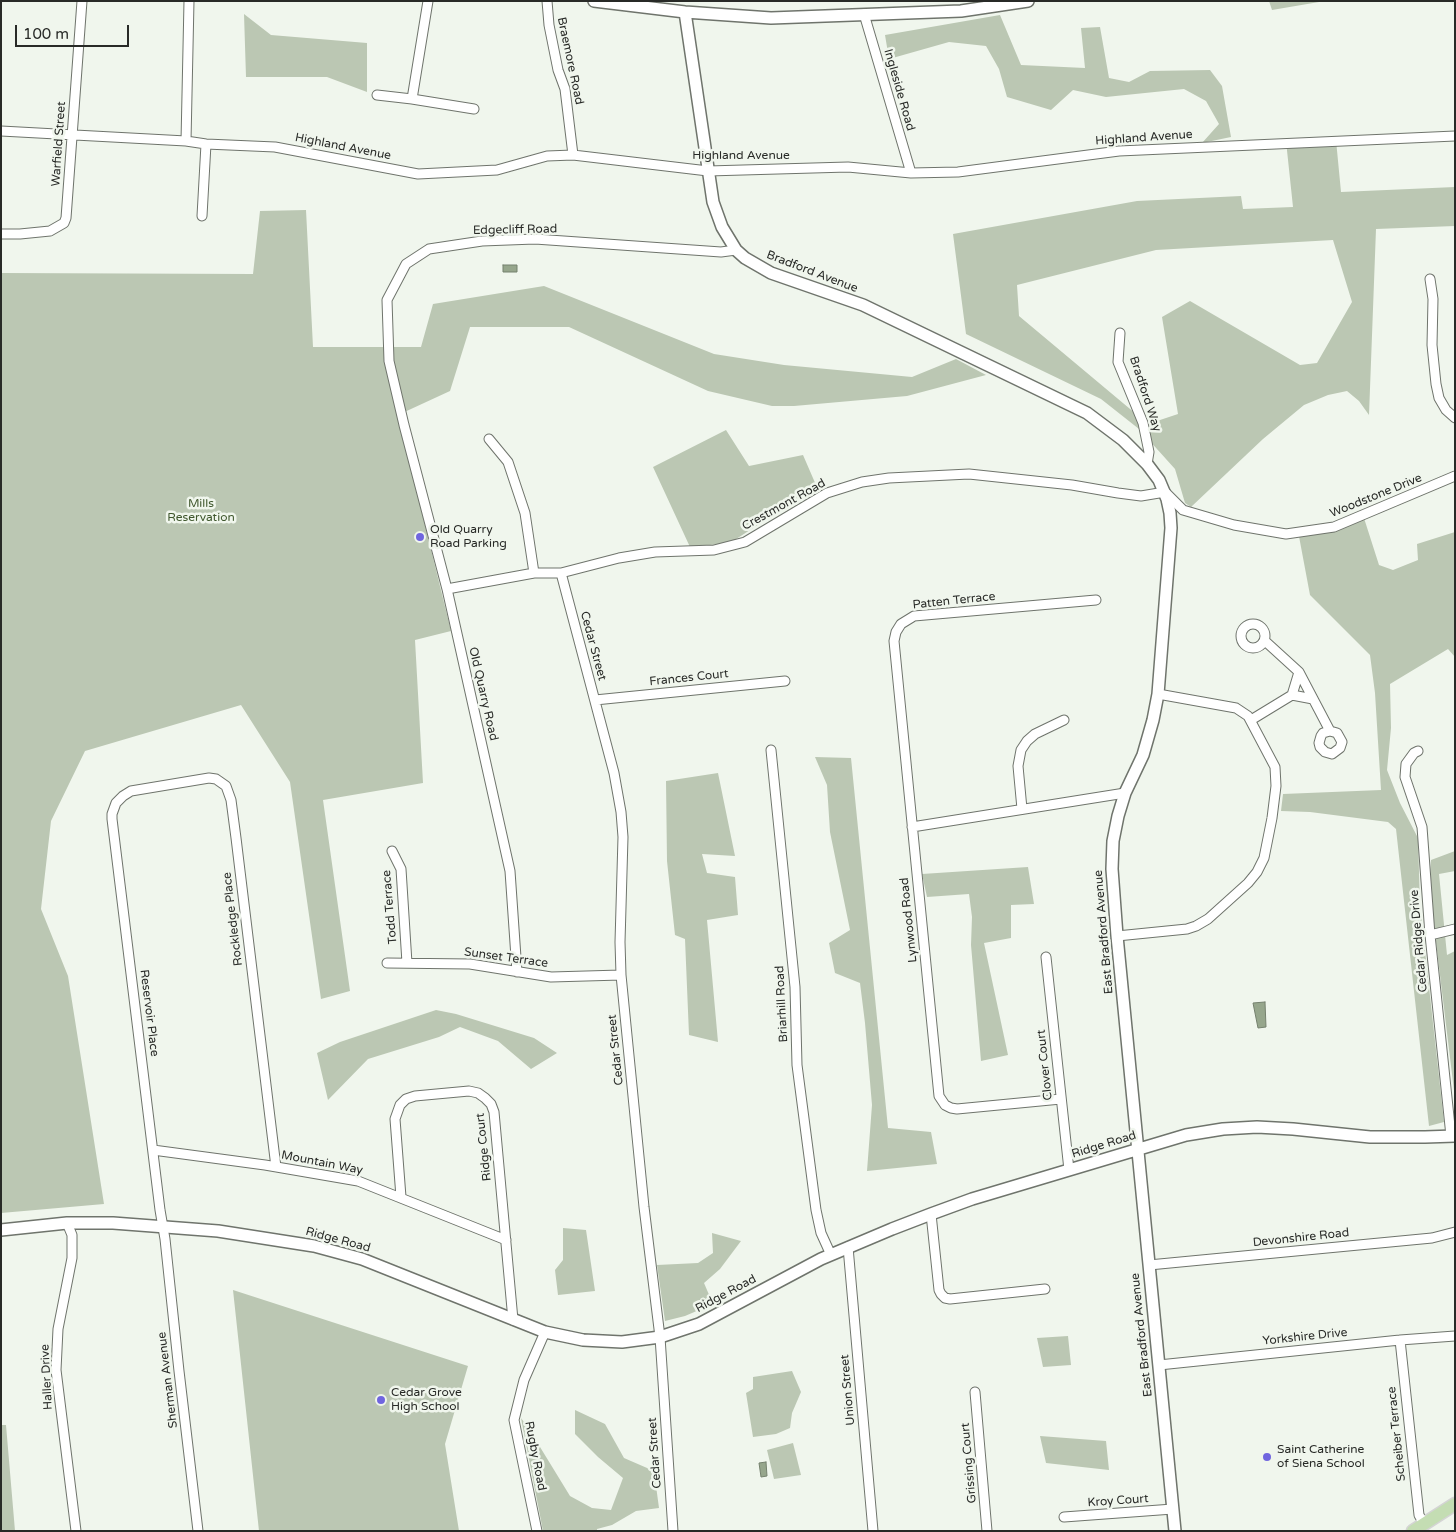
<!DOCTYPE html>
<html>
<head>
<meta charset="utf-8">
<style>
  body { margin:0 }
  #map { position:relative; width:1456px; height:1532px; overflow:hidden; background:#f0f6ed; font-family:"Varela Round",sans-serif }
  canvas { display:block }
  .frame { position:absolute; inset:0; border:2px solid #282a27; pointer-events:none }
  .scale { position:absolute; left:15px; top:25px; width:114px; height:22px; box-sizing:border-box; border:2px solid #282a27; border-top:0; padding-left:6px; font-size:15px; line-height:18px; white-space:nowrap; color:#282a27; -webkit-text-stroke:4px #f0f6ed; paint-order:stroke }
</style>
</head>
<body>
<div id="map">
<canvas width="1456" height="1532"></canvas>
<div class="frame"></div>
<div class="scale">100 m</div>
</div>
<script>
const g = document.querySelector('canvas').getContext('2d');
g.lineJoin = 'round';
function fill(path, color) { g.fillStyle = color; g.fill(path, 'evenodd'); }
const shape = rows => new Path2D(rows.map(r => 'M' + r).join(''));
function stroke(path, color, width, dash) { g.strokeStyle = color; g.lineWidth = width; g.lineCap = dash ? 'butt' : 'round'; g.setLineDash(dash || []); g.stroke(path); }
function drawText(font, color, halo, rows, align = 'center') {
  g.font = font + ' "Varela Round",sans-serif'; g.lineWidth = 5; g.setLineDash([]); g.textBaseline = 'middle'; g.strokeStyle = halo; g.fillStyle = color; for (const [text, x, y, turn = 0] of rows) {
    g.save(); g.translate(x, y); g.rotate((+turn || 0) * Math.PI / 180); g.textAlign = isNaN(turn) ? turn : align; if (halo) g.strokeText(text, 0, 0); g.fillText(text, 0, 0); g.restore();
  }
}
const green = shape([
  [1269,1,1325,1,1272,10],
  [244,14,271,35,367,43,367,92,327,77,246,77],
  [1000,15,1021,65,1085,68,1081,28,1100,27,1109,78,1129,82,1150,71,1210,70,1222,86,1231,137,1202,143,1219,124,1206,101,1184,89,1106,97,1073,90,1051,110,1007,97,999,69,986,46,949,42,889,59,885,35],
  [1336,140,1341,192,1455,187,1455,226,1376,229,1369,415,1359,401,1347,391,1328,395,1304,405,1263,439,1191,507,1185,503,1175,469,1139,429,1101,399,966,334,953,234,1137,201,1241,196,1243,209,1293,207,1286,141],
  [1333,240,1352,302,1317,363,1300,365,1190,301,1162,317,1178,414,1148,424,1019,316,1017,285,1156,250],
  [306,210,313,347,421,347,433,304,544,286,714,354,784,365,912,377,956,359,986,375,907,396,794,406,772,406,708,391,569,327,470,327,450,391,398,415,451,631,415,640,423,783,323,800,350,991,321,999,290,782,241,705,85,751,51,821,41,909,68,976,104,1204,1,1213,1,273,253,274,260,211],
  [726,430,749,466,803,455,816,485,787,506,730,543,690,547,653,467],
  [1363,515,1379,565,1393,570,1418,560,1417,544,1455,532,1455,657,1448,649,1390,684,1391,728,1387,770,1400,803,1418,838,1420,906,1444,1122,1429,1126,1396,829,1388,822,1310,812,1281,811,1283,794,1381,790,1375,693,1370,655,1310,595,1298,531],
  [815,757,851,758,888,1128,931,1132,937,1164,867,1171,872,1105,865,1023,860,983,835,973,829,943,850,930,830,832,827,785],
  [718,773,735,856,702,854,707,873,735,877,738,915,707,920,718,1042,689,1035,685,939,675,935,667,861,666,781],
  [1455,851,1455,871,1439,874,1447,955,1455,951,1455,1099,1436,942,1430,884,1431,860],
  [1028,867,1034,904,1011,905,1011,938,984,943,1008,1055,981,1061,971,945,972,917,969,894,927,897,922,874],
  [436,1010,456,1014,534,1038,557,1053,531,1069,498,1041,460,1027,439,1037,368,1059,328,1100,317,1053,340,1042],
  [563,1228,586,1230,595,1291,558,1295,555,1270,563,1260],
  [712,1233,741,1241,720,1269,704,1283,713,1304,685,1316,665,1321,657,1265,698,1263,713,1253],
  [233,1290,468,1366,445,1444,459,1531,259,1531],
  [1068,1336,1071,1365,1043,1367,1037,1338],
  [792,1371,801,1392,792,1413,790,1428,776,1434,753,1437,746,1393,753,1389,753,1377],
  [575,1410,605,1424,624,1458,654,1471,659,1508,636,1511,612,1525,597,1529,597,1531,543,1531,521,1418,529,1429,570,1496,592,1508,611,1510,623,1478,598,1457,575,1434],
  [1,1425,6,1425,15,1531,1,1531],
  [1040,1436,1106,1441,1109,1470,1046,1463],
  [793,1443,801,1475,774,1479,767,1450]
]);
const water = shape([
  [503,265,517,265,517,272,503,272,503,265],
  [1265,1002,1266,1027,1258,1028,1253,1003,1265,1002],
  [766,1462,767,1476,761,1477,759,1463,766,1462]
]);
const street = shape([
  [547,1,549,25,558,70,565,89,573,155],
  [864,14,911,173],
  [377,95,412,99,474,109],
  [412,99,428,1],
  [1,131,186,141,206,144,275,147,418,174,497,170,547,156,573,155,708,171,848,167,911,173,958,172,1119,151,1455,136],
  [186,141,189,1],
  [202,216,206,144],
  [1,234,20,234,50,231,64,223,66,218,82,1],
  [1430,279,1433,299,1432,345,1436,384,1439,398,1446,410,1455,418],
  [1120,333,1118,362,1143,423,1149,452,1147,464],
  [489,439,508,462,525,513,534,573],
  [561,573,614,773,621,812,623,837,620,942,621,975,644,1207,660,1337,673,1531],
  [447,589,534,573,561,573,619,558,655,552,714,550,745,542,827,493,862,482,889,478,969,474,1072,485,1118,493,1141,496,1165,492,1183,510,1234,525,1286,534,1334,527,1455,476],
  '1241 636a12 12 0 1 1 24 0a12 12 0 1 1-24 0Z',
  [1265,641,1299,672,1330,731,1323,733,1321,736,1319,743,1320,747,1325,752,1332,754,1340,748,1342,742,1337,733,1330,731],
  [1292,695,1299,672],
  [595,700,785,681],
  [1251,720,1292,695,1313,699],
  [771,750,795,987,797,1065,816,1210,821,1233,831,1255],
  [1418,751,1414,753,1406,764,1405,777,1422,827,1430,935,1451,1136],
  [1022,809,1018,766,1021,750,1027,741,1035,734,1064,720],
  [912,827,1125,793],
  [392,851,401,869,407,963],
  [1430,935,1455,929],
  [1117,936,1187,929,1196,926,1208,919,1248,883,1257,872,1264,858,1272,818,1276,786,1275,767,1248,716,1236,708,1158,694],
  [1046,957,1069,1170],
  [387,963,470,964,551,977,621,975],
  [517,972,510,871,447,589,404,425,389,361,387,300,406,264,429,249,482,241,535,239,721,252,736,250],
  [1061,1099,957,1109,951,1108,945,1105,939,1096,894,641,896,632,901,624,914,616,1096,600],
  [153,1150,265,1165,358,1181,506,1240],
  [401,1197,395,1119,400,1105,406,1099,415,1096,469,1091,478,1093,485,1098,491,1104,494,1112,513,1320],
  [931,1214,939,1290,941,1294,945,1298,950,1299,1045,1289],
  [67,1223,72,1235,72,1258,58,1329,56,1370,76,1531],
  [848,1247,873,1531],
  [1149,1265,1432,1238,1455,1232],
  [1400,1340,1419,1515,1424,1524],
  [1159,1365,1400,1340,1455,1336],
  [975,1392,987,1531],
  [1064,1517,1173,1509],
  [198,1531,179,1371,165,1239,160,1210,112,819,112,814,116,803,123,796,131,791,209,778,216,779,226,786,231,800,236,838,276,1167],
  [537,1531,514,1420,524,1380,545,1332]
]);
const secondary = shape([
  [594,1,685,12,771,18,961,11,1028,1],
  [685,12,713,202,722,227,736,250,745,258,771,273,863,305,1087,413,1123,440,1147,464,1159,480,1167,499,1170,513,1171,528,1158,694,1153,720,1143,755,1125,793,1118,816,1113,841,1112,869,1117,936,1175,1531],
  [1,1230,67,1223,113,1223,218,1231,314,1246,362,1259,545,1332,583,1340,622,1342,660,1337,699,1324,821,1259,892,1229,931,1214,972,1199,1186,1135,1223,1129,1257,1127,1293,1129,1370,1137,1425,1137,1455,1136]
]);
const primary = shape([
  [1413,1531,1455,1504]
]);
const markers = [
  [420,537,5,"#7065df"],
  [381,1400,5,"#7065df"],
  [1267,1457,5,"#7065df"]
];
const streetNames = [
  ["Braemore Road",570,61,78],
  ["Ingleside Road",899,90,74],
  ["Highland Avenue",1144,138,-4],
  ["Warfield Street",59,144,-86],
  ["Highland Avenue",343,147,11],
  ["Highland Avenue",741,156],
  ["Edgecliff Road",515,230,-1],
  ["Bradford Avenue",812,272,21],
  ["Bradford Way",1145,394,72],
  ["Woodstone Drive",1376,496,-22],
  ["Crestmont Road",784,505,-29],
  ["Patten Terrace",954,601,-6],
  ["Cedar Street",593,646,75],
  ["Frances Court",689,678,-6],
  ["Old Quarry Road",483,694,77],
  ["Todd Terrace",390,907,-95],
  ["Rockledge Place",233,919,-97],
  ["Lynwood Road",909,920,-96],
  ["East Bradford Avenue",1104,932,-95],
  ["Cedar Ridge Drive",1419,941,-95],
  ["Sunset Terrace",506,958,8],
  ["Briarhill Road",782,1004,-93],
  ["Reservoir Place",149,1013,83],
  ["Cedar Street",616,1050,-96],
  ["Clover Court",1045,1065,-96],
  ["Ridge Road",1104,1145,-17],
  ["Ridge Court",484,1147,-96],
  ["Mountain Way",322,1163,11],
  ["Devonshire Road",1301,1238,-6],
  ["Ridge Road",338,1240,15],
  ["Ridge Road",726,1294,-28],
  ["East Bradford Avenue",1142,1335,-96],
  ["Yorkshire Drive",1305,1337,-6],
  ["Haller Drive",47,1377,-93],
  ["Sherman Avenue",168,1380,-97],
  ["Union Street",848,1390,-95],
  ["Scheiber Terrace",1397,1434,-96],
  ["Cedar Street",655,1453,-94],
  ["Rugby Road",535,1456,79],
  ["Grissing Court",969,1463,-95],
  ["Kroy Court",1118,1501,-4]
];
const parkNames = [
  ["Mills",201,504],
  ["Reservation",201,518]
];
const poiNames = [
  ["Old Quarry",430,530],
  ["Road Parking",430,544],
  ["Cedar Grove",391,1393],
  ["High School",391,1407],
  ["Saint Catherine",1277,1450],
  ["of Siena School",1277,1464]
];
fill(green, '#bbc7b3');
fill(water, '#96a68c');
stroke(water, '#75816e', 1);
stroke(street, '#6f746c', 11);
stroke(secondary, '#6f746c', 14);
stroke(primary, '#d4d4d4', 15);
stroke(street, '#fff', 9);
stroke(secondary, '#fff', 11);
stroke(primary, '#c4ddb3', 12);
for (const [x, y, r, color] of markers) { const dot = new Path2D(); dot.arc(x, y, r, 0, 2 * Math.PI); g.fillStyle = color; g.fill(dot); stroke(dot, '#f0f6ed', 2); }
drawText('12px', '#282a27', '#f0f6ed', streetNames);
drawText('12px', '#3f572d', '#f0f6ed', parkNames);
drawText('12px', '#282a27', '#f0f6ed', poiNames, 'left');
</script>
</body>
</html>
